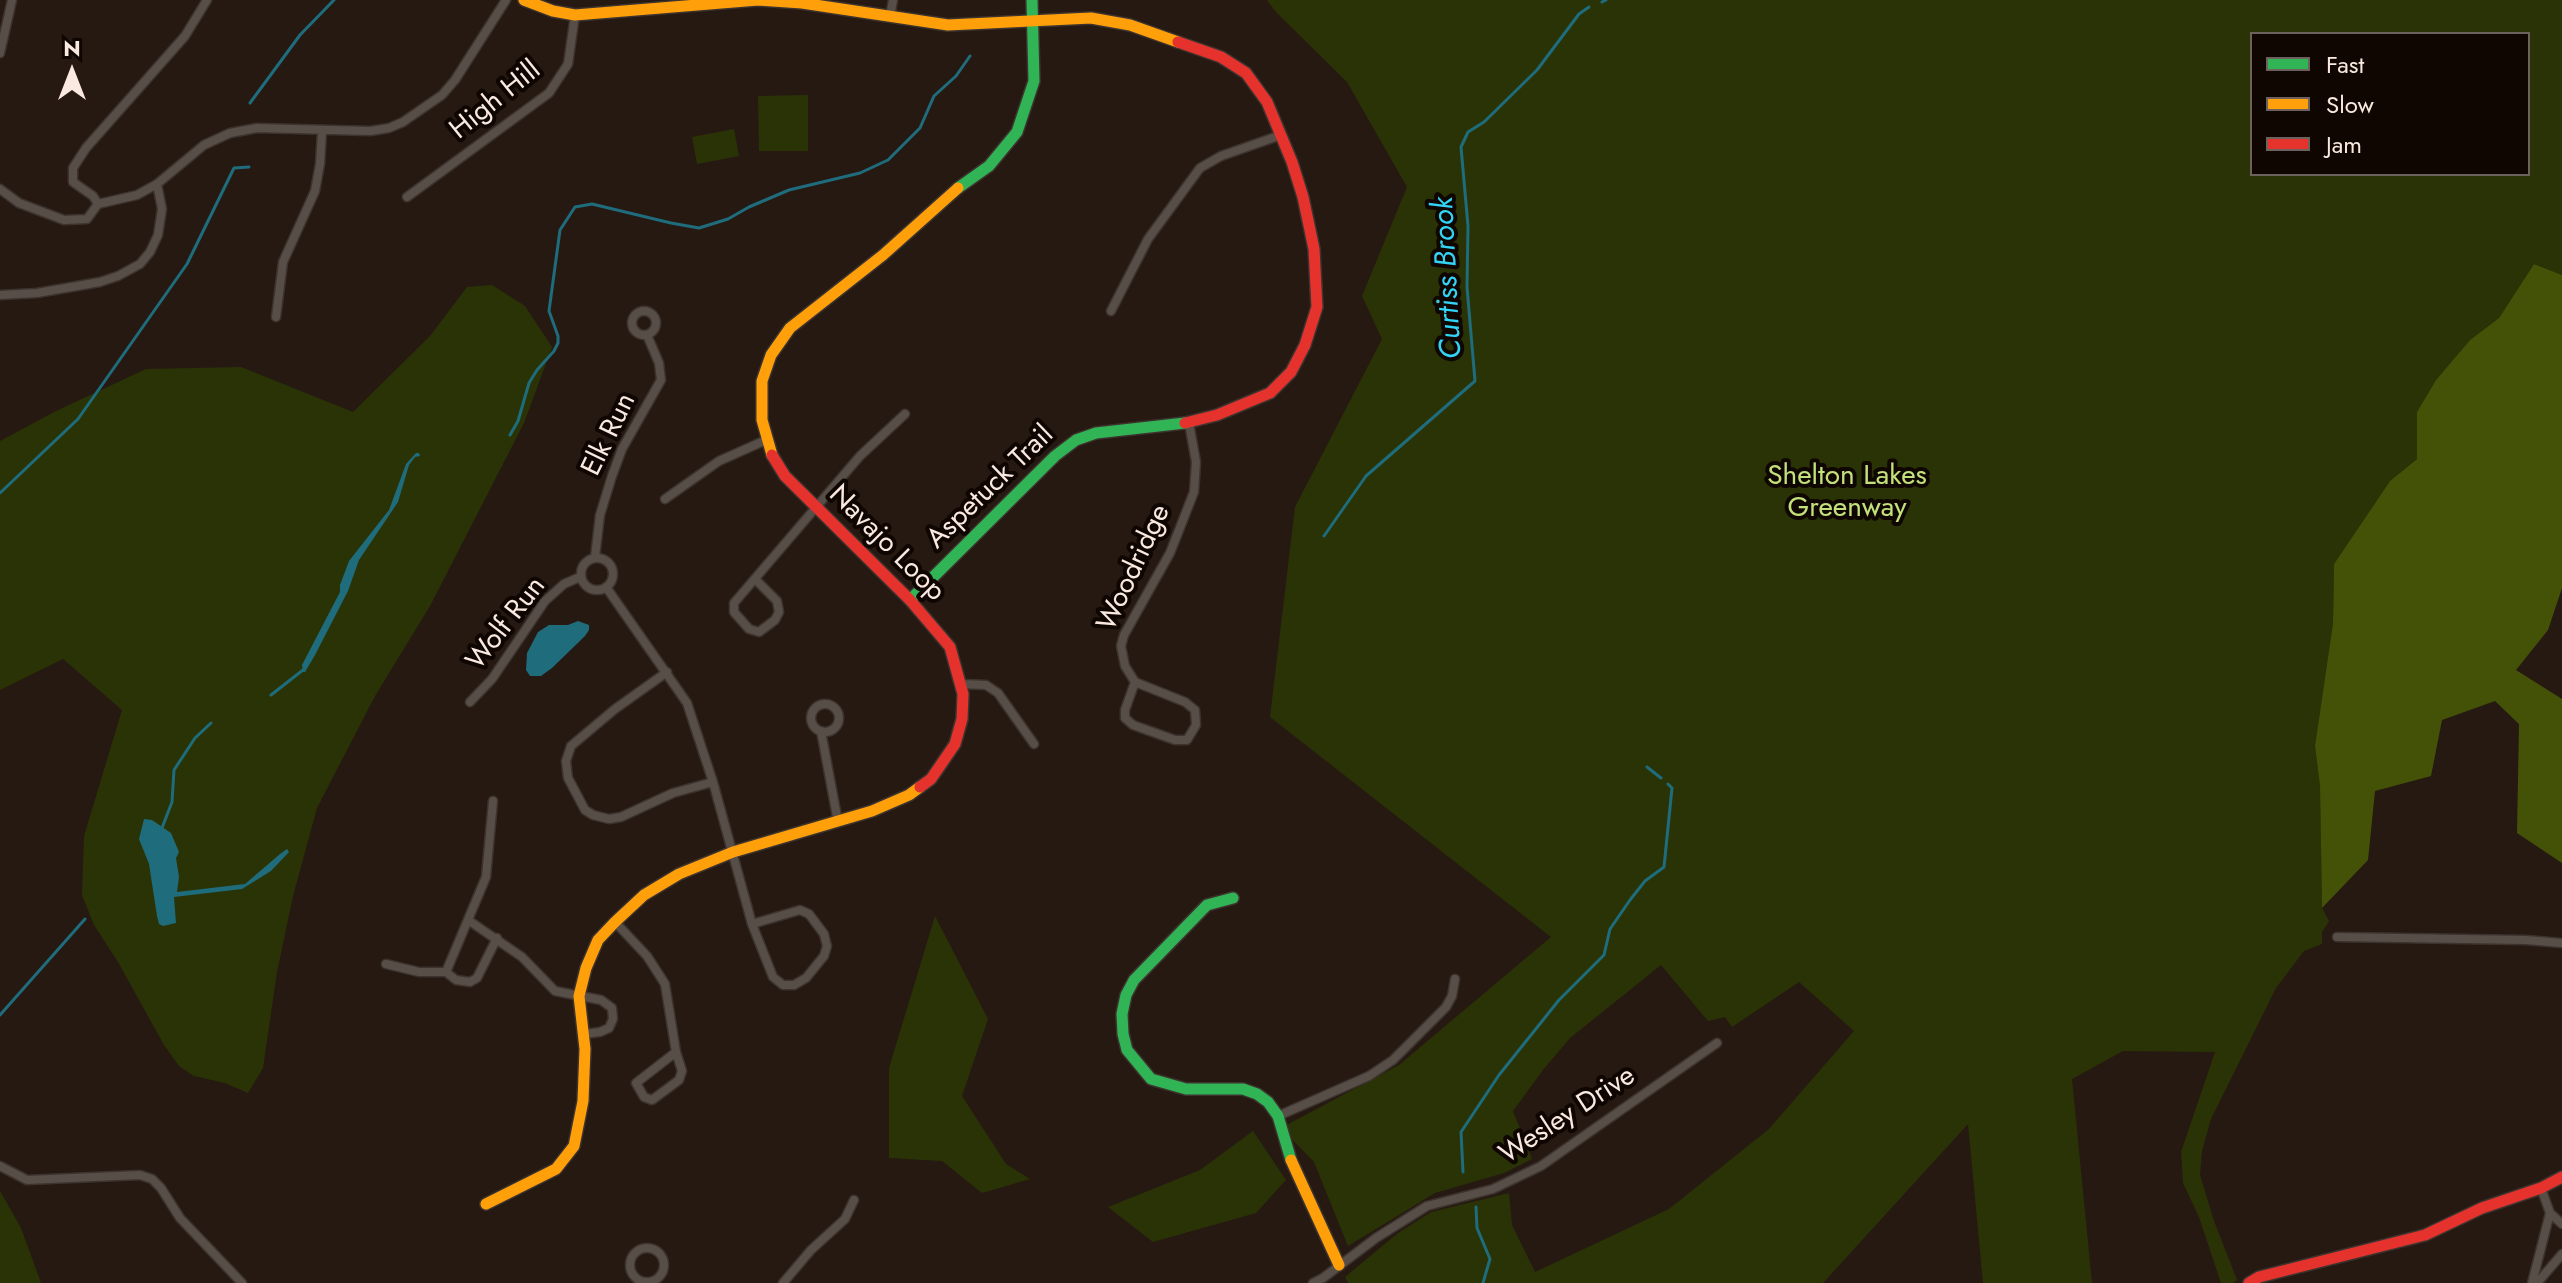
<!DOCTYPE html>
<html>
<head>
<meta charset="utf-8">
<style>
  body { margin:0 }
  #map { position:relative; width:2562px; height:1283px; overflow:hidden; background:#261912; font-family:Jost,sans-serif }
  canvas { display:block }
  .legend { position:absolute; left:2250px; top:32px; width:280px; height:144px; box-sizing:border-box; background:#0f0602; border:2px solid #6d615b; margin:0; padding:10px 14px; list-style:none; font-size:24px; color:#f9e9e0 }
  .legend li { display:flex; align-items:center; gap:16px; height:40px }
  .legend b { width:40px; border:2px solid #6d615b }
  .north { position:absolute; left:32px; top:32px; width:80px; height:80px; -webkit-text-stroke:6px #0f0602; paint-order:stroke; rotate:0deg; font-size:22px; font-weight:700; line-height:32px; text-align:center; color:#f9e9e0 }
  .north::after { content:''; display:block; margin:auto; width:28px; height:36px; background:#f9e9e0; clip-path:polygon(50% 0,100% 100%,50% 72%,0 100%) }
</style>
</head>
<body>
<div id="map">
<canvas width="2562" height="1283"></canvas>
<ul class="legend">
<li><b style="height:10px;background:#30b455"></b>Fast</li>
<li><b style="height:10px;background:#ff9f0a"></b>Slow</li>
<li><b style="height:10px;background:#e5322d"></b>Jam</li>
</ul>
<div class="north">N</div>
</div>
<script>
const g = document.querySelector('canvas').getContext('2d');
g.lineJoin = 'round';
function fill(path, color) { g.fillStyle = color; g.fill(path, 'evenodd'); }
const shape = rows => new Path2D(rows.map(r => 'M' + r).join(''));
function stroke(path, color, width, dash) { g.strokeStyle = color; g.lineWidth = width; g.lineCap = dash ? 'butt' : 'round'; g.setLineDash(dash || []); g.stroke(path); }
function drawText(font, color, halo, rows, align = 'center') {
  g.font = font + ' Jost,sans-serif'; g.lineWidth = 8; g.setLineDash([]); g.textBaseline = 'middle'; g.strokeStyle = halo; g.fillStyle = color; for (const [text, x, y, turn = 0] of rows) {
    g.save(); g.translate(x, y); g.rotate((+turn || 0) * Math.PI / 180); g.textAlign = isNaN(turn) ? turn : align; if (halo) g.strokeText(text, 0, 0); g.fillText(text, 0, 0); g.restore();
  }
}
const green = shape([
  [1267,0,2562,0,2562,275,2534,264,2499,318,2470,340,2436,380,2417,412,2417,459,2390,481,2334,564,2333,623,2315,746,2320,786,2322,908,2329,921,2322,932,2322,944,2304,951,2276,988,2211,1119,2202,1151,2200,1175,2214,1221,2237,1280,2233,1283,2221,1283,2199,1217,2183,1183,2181,1152,2215,1052,2123,1051,2072,1079,2092,1283,1983,1283,1968,1124,1823,1283,1348,1283,1345,1277,1398,1233,1431,1212,1509,1193,1512,1225,1535,1272,1669,1209,1769,1129,1854,1031,1799,982,1732,1027,1725,1017,1708,1021,1661,965,1570,1038,1543,1070,1513,1111,1532,1159,1504,1173,1435,1193,1348,1246,1314,1162,1281,1128,1399,1065,1551,937,1270,717,1295,507,1382,339,1362,296,1407,187,1347,82,1276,12],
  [2252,34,2528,34,2528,174,2252,174],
  [808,95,808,151,759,151,758,96],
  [734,129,739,156,697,164,692,137],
  [492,285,525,306,552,347,524,423,430,606,375,696,317,808,293,896,277,972,263,1068,248,1093,225,1083,194,1076,179,1066,164,1045,118,962,94,925,82,895,84,836,122,710,63,659,0,690,0,441,56,411,146,369,241,367,353,412,430,336,467,287],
  [935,916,988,1019,962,1096,1006,1164,1030,1179,982,1193,942,1161,889,1158,889,1068],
  [1253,1131,1286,1180,1256,1213,1153,1242,1108,1207,1200,1170],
  [0,1191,21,1228,41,1283,0,1283]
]);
const forest = shape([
  [2534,264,2562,275,2562,588,2548,630,2516,670,2562,699,2562,863,2517,833,2519,724,2495,701,2442,720,2431,776,2375,791,2368,860,2322,908,2320,786,2315,746,2333,623,2334,564,2390,481,2417,459,2417,412,2436,380,2470,340,2499,318]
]);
const water = shape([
  [416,453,419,453,420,456,415,457,409,465,398,502,359,560,348,591,315,655,305,672,303,672,302,665,340,592,340,585,349,561,389,510,406,464],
  [578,621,589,625,589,630,585,636,552,668,541,676,530,676,526,670,527,653,538,632,549,625,568,625],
  [144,819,152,820,171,833,179,852,176,858,179,877,177,892,245,884,280,854,287,849,289,852,271,871,242,889,174,897,176,923,163,926,159,924,157,916,149,864,139,839]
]);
const stream = shape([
  [1602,2,1606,0],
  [250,103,300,35,334,0],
  [510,435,518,421,529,383,537,370,554,351,558,343,558,336,549,311,560,230,575,207,592,204,671,223,699,228,728,219,749,207,789,190,860,173,888,160,920,128,934,96,956,76,970,56],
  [0,493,78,419,187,264,234,168,249,167],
  [1324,536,1366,476,1475,381,1467,287,1468,226,1461,147,1468,132,1484,122,1537,70,1579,14,1589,7],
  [271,695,303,670],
  [1647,767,1661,778],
  [162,828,172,802,174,770,195,738,211,723],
  [0,1015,85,919],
  [1463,1172,1461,1132,1499,1075,1559,1000,1604,955,1610,929,1630,900,1645,881,1664,867,1672,788,1668,784],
  [1476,1207,1477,1228,1490,1259,1483,1283]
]);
const street = shape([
  [890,17,893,0],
  [0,53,12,0],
  [0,189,19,203,64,220,87,219,98,204],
  [407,197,549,93,568,64,575,15],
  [98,204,137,195,157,184,204,145,230,133,257,128,370,131,389,128,403,122,442,95,455,80,506,0],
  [98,204,93,196,73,182,73,168,86,148,185,36,207,0],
  [0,295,37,293,100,282,118,276,140,264,150,252,158,235,162,209,157,184],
  '632 323a12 12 0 1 1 24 0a12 12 0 1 1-24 0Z',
  [1111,311,1148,239,1200,168,1221,156,1281,135],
  [276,317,283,262,315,191,320,164,322,132],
  [665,499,719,461,766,440],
  [595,557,600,515,612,476,622,449,661,380,659,363,647,335],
  '581 574a16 16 0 1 1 32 0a16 16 0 1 1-32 0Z',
  [756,580,777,601,779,612,775,620,759,632,749,629,734,612,734,603,860,456,905,414],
  [606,587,687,703,713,782,752,924,773,977,783,985,794,985,806,978,824,956,827,946,824,934,809,914,800,910,752,924],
  [667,672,615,709,571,746,566,761,568,778,585,810,593,815,609,819,621,817,673,793,713,782],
  [1135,682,1125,710,1125,718,1133,725,1175,740,1187,740,1196,725,1195,710,1185,702,1135,682,1125,666,1121,646,1124,635,1170,553,1194,492,1196,462,1189,423],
  [961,684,986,685,998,693,1034,744],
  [470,702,492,679,545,601,564,584,580,577],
  '811 718a14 14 0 1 1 28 0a14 14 0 1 1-28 0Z',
  [821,731,838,822],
  [468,920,522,957,555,991,601,1000,612,1008,613,1019,609,1028,600,1032,584,1034],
  [615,922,647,956,665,984,676,1052],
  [2337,937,2526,940,2562,943],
  [386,964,419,972,446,972,456,980,470,982,477,978,497,938],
  [446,972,486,877,493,801],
  [676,1052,682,1071,679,1080,652,1100,644,1097,636,1083,676,1052],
  [1278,1116,1369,1076,1393,1060,1446,1007,1452,996,1455,979],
  [0,1166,27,1180,140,1175,152,1179,161,1188,180,1218,242,1283],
  [2550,1213,2562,1224],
  '630 1265a17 17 0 1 1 34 0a17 17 0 1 1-34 0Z',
  [783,1283,811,1250,845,1219,854,1200],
  [1313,1283,1323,1278,1376,1238,1427,1206,1493,1189,1541,1166,1717,1043],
  [2532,1283,2550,1213,2541,1188],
  [2537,1283,2562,1254]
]);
const fast = shape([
  [958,188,989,166,1017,132,1034,81,1032,0],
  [910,600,1055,456,1076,440,1096,433,1185,423],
  [1233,898,1207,905,1134,980,1126,995,1122,1014,1123,1034,1127,1050,1151,1079,1186,1089,1243,1089,1257,1094,1268,1102,1278,1116,1291,1160]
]);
const slow = shape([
  [524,0,553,11,575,15,758,0,802,3,948,25,1091,18,1130,25,1178,42],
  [772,455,762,420,762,381,771,355,790,328,883,255,958,188],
  [1291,1160,1339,1265],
  [486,1204,556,1169,574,1146,583,1101,585,1049,579,996,586,968,598,940,615,922,644,895,679,874,733,852,872,811,909,795,920,787]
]);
const jam = shape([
  [1178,42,1221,57,1246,73,1267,102,1292,162,1303,197,1314,249,1317,307,1305,345,1291,372,1270,393,1217,415,1185,423],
  [772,455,785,476,910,600,950,647,963,694,962,719,955,744,931,779,920,787],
  [2249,1283,2259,1277,2425,1235,2482,1208,2541,1188,2562,1177]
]);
const streetNames = [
  ["High Hill",496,101,-39],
  ["Elk Run",610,435,-64],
  ["Aspetuck Trail",991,488,-44],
  ["Navajo Loop",886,544,45],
  ["Woodridge",1135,568,-65],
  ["Wolf Run",507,624,-52],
  ["Wesley Drive",1568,1116,-33]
];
const parkNames = [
  ["Shelton Lakes",1847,477],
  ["Greenway",1847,509]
];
const waterNames = [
  ["Curtiss Brook",1449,278,-93]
];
fill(green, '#2a3306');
fill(forest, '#445208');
fill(water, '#1e6c7c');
stroke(stream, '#1e6c7c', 3);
stroke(street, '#3d332e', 11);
stroke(fast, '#3d332e', 14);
stroke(slow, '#3d332e', 14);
stroke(jam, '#3d332e', 14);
stroke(street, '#574e48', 8);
stroke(fast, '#30b455', 11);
stroke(slow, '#ff9f0a', 11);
stroke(jam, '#e5322d', 11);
drawText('28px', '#f9e9e0', '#0f0602', streetNames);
drawText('28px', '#c3e17a', '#0f0602', parkNames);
drawText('italic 30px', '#32d4f6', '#0f0602', waterNames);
</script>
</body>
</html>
